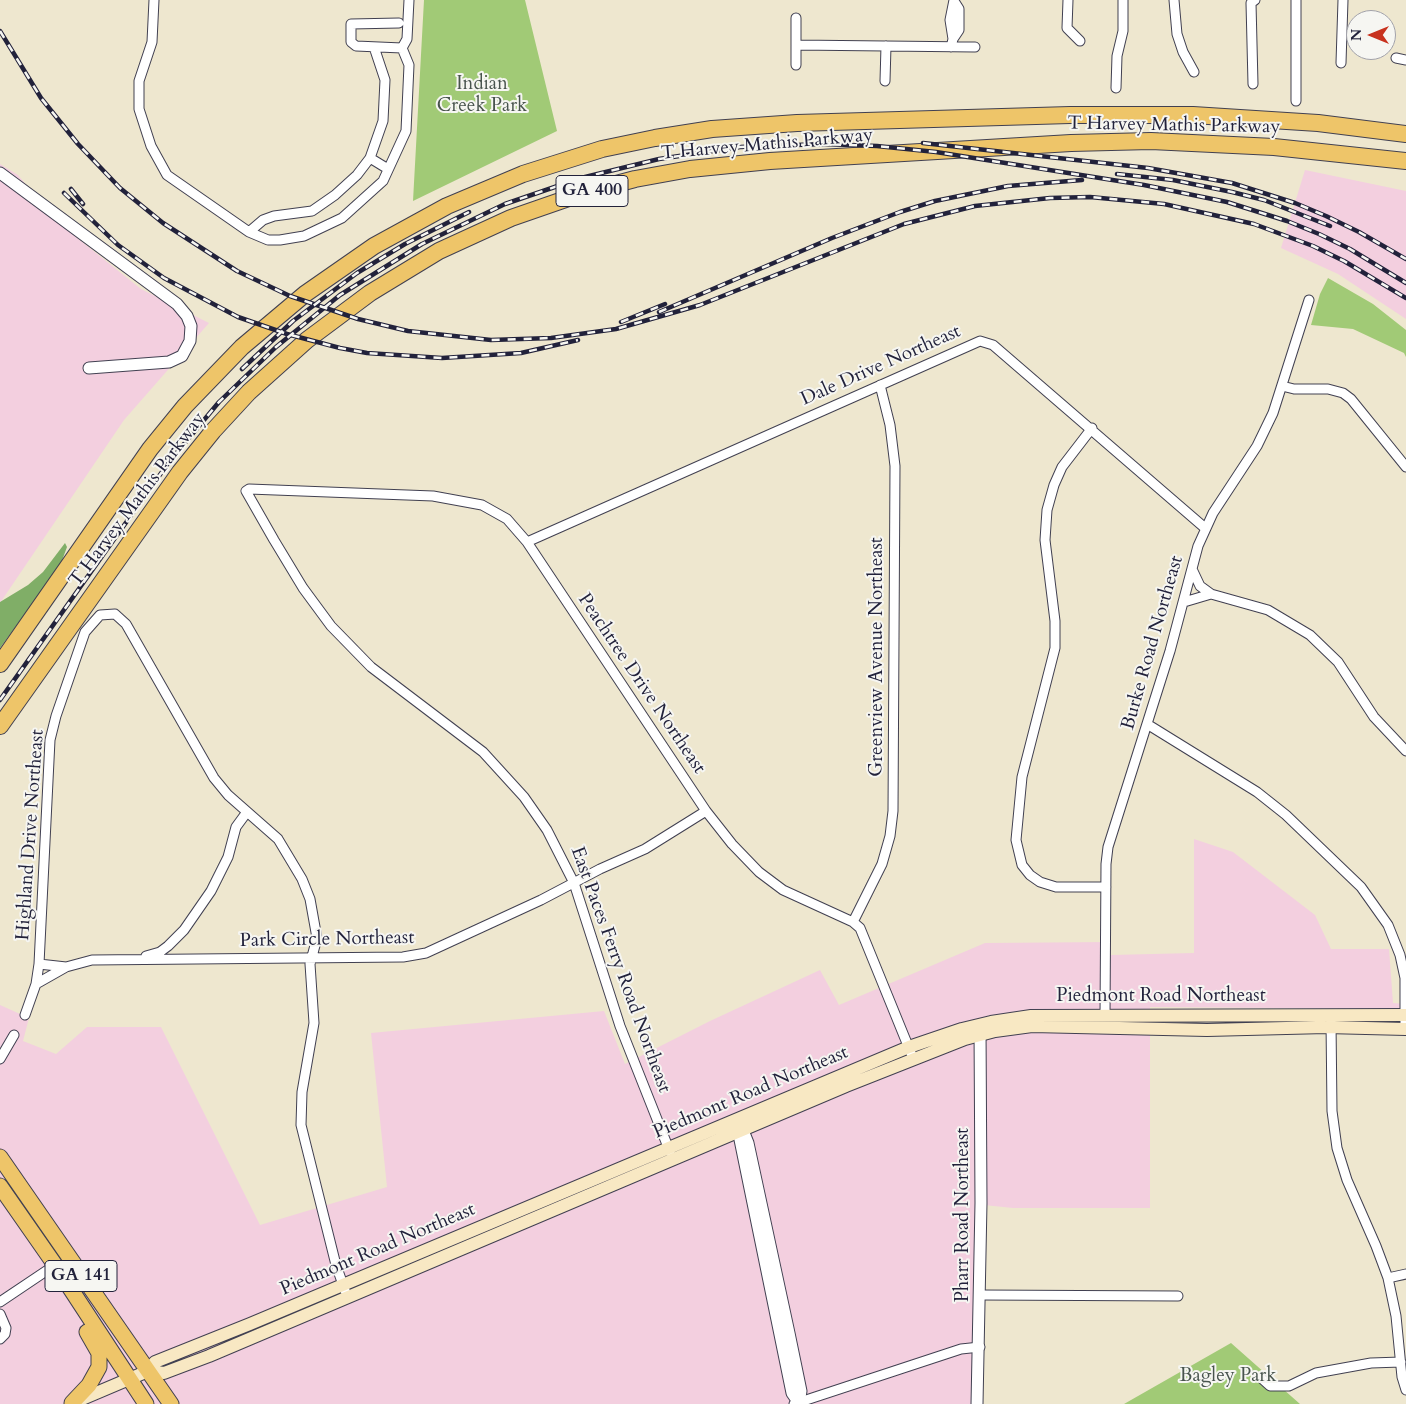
<!DOCTYPE html>
<html>
<head>
<meta charset="utf-8">
<style>
  body { margin:0 }
  #map { position:relative; width:1406px; height:1404px; overflow:hidden; background:#eee7cf; font-family:Cardo,serif }
  canvas { display:block }
  .north { position:absolute; left:1346px; top:10px; width:50px; height:50px; box-sizing:border-box; background:#f6f6f2; border:1px solid #a1a1a9; border-radius:50%; rotate:270deg; font-size:14px; font-weight:700; line-height:20px; text-align:center; color:#22223b }
  .north::after { content:''; display:block; margin:auto; width:18px; height:22px; background:#c8321e; clip-path:polygon(50% 0,100% 100%,50% 72%,0 100%) }
</style>
</head>
<body>
<div id="map">
<canvas width="1406" height="1404"></canvas>
<div class="north">N</div>
</div>
<script>
const g = document.querySelector('canvas').getContext('2d');
g.lineJoin = 'round';
function fill(path, color) { g.fillStyle = color; g.fill(path, 'evenodd'); }
const shape = rows => new Path2D(rows.map(r => 'M' + r).join(''));
function stroke(path, color, width, dash) { g.strokeStyle = color; g.lineWidth = width; g.lineCap = dash ? 'butt' : 'round'; g.setLineDash(dash || []); g.stroke(path); }
function drawText(font, color, halo, rows, align = 'center') {
  g.font = font + ' Cardo,serif'; g.lineWidth = 4; g.setLineDash([]); g.textBaseline = 'middle'; g.strokeStyle = halo; g.fillStyle = color; for (const [text, x, y, turn = 0] of rows) {
    g.save(); g.translate(x, y); g.rotate((+turn || 0) * Math.PI / 180); g.textAlign = isNaN(turn) ? turn : align; if (halo) g.strokeText(text, 0, 0); g.fillText(text, 0, 0); g.restore();
  }
}
const built = shape([
  [0,164,18,175,56,221,141,289,209,323,124,420,0,603],
  [1305,170,1406,191,1406,319,1338,274,1281,248],
  [1194,839,1233,852,1315,915,1331,949,1389,949,1393,1003,1406,1004,1406,1009,1150,1007,1150,1208,1013,1208,984,1205,980,1404,0,1404,0,1005,29,1018,23,1041,56,1054,87,1027,161,1027,260,1225,387,1187,371,1033,604,1011,625,1064,710,1021,820,970,839,1005,985,943,1111,942,1111,955,1194,953]
]);
const green = shape([
  [424,0,525,0,557,131,413,201],
  [1328,278,1373,304,1406,330,1406,357,1404,353,1353,329,1311,325,1320,294],
  [1231,1343,1300,1404,1124,1404]
]);
const forest = shape([
  [65,543,67,547,60,566,0,648,0,602,28,585,43,572]
]);
const minor = shape([
  [154,0,152,42,139,81,139,109,151,146,167,175,249,232,268,240,280,240,304,236,342,218,383,181,406,131,409,65,402,48,407,39,409,0],
  [1068,0,1067,28,1080,41],
  [1174,0,1177,34,1183,52,1194,72],
  [1296,0,1296,101],
  [796,18,796,65],
  [399,23,351,24,351,42,356,46,402,48],
  [953,39,950,20,954,0],
  [796,45,975,47],
  [951,47,953,39,959,30,959,9,954,1],
  [1396,58,1406,60],
  [1341,63,1343,0],
  [885,81,886,46],
  [1253,84,1251,3,1255,0],
  [1116,88,1117,56,1123,31,1123,0],
  [370,158,388,169],
  [249,232,263,220,274,216,312,211,335,195,357,175,370,158,383,121,385,80,374,47],
  [1282,386,1294,389,1328,389,1343,393,1351,399,1406,467],
  [1092,428,1062,467,1054,485,1047,510,1045,540,1055,621,1055,648,1022,777,1016,840,1022,865,1030,875,1040,882,1056,887,1106,887],
  [527,542,980,341,993,345,1205,528],
  [1192,569,1200,586,1211,594,1268,610,1310,635,1338,662,1374,717,1406,751],
  [1184,602,1211,594],
  [1147,724,1257,792,1286,815,1361,887,1388,925,1400,955,1405,978,1405,1029],
  [853,922,882,864,890,836,893,811,895,466,890,425,880,385],
  [146,956,160,952,168,946,184,930,211,891,228,857,236,827,247,812],
  [39,964,66,967],
  [36,984,66,967,92,960,403,957,426,953,541,900,600,869,645,849,706,811],
  [25,1015,36,984,39,964,50,740,56,716,85,632,100,615,115,614,126,624,214,778,228,795,278,839,302,879,310,899,317,938,310,964,314,1023,302,1092,301,1125,336,1265,347,1296],
  [1105,1016,1106,864,1108,847,1170,651,1198,546,1213,513,1257,446,1273,413,1309,300],
  [1331,1022,1332,1111,1337,1148,1347,1180,1376,1246,1388,1278,1396,1316,1402,1377,1406,1390],
  [0,1059,14,1035],
  [670,1152,620,1026,574,883,547,830,524,797,483,752,371,667,331,626,303,588,274,540,246,491,249,489,433,496,482,505,507,519,527,542,706,811,732,844,759,872,783,890,853,922,860,928,913,1058],
  [1388,1278,1406,1274],
  [981,1295,1178,1296],
  [0,1302,55,1265],
  [0,1314,6,1328,5,1334,0,1339],
  [1260,1377,1270,1386,1289,1386,1316,1373,1371,1363,1401,1362],
  [794,1404,961,1349,980,1347]
]);
const tertiary = shape([
  [0,173,177,304,187,316,191,326,190,341,182,356,169,362,89,368],
  [740,1123,748,1143,789,1333,801,1391,799,1404],
  [738,1130,792,1393,799,1403],
  [977,1404,981,1203,980,1027]
]);
const secondary = shape([
  [148,1371,155,1362,250,1324,909,1047,962,1029,991,1022,1031,1016,1406,1015],
  [75,1402,148,1371,164,1373,209,1356,846,1086,965,1039,995,1031,1032,1026,1207,1030,1326,1027,1406,1029]
]);
const trunk = shape([
  [0,1157,171,1404],
  [0,1186,55,1265,146,1404],
  [72,1403,89,1385,99,1367,99,1353,87,1332]
]);
const motorway = shape([
  [0,664,150,449,185,406,242,347,305,294,374,246,447,206,523,174,602,149,655,138,712,129,797,123,1070,115,1193,115,1318,123,1406,134],
  [0,726,180,472,213,431,249,392,307,340,370,293,439,251,511,218,586,192,635,179,690,169,770,161,1071,143,1151,141,1274,147,1406,161]
]);
const rail = shape([
  [0,31,41,98,78,144,120,188,163,223,237,271,290,296,358,319,408,331,491,340,551,338,616,329,700,305,904,224,975,206,1050,198,1090,197,1164,204,1254,224,1313,246,1344,261,1406,298],
  [923,143,1148,168,1232,183,1295,203,1326,216,1359,232,1406,259],
  [1117,174,1173,180,1232,192,1264,200,1330,226],
  [71,189,83,204],
  [64,193,118,245,164,278,238,317,287,334,340,348,367,353,442,358,521,353,578,340],
  [659,312,832,238,900,212,935,201,1008,186,1082,180],
  [621,322,665,304],
  [242,369,293,321,357,273,405,244,469,212],
  [0,700,169,462,219,402,276,347,340,295,422,244,505,204,581,178,659,159,740,147,824,144,877,146,936,152,1144,185,1227,202,1287,221,1319,234,1350,249,1406,283]
]);
const shields = [
  [592,191,72],
  [81,1276,72]
];
const shieldNames = [
  ["GA 400",592,191],
  ["GA 141",81,1276]
];
const parkNames = [
  ["Indian",482,85],
  ["Creek Park",482,107],
  ["Bagley Park",1228,1377]
];
const streetNames = [
  ["T Harvey Mathis Parkway",1174,126,1],
  ["T Harvey Mathis Parkway",767,145,-5],
  ["Dale Drive Northeast",881,366,-24],
  ["T Harvey Mathis Parkway",138,500,-53],
  ["Burke Road Northeast",1153,643,-74],
  ["Greenview Avenue Northeast",878,657,-90],
  ["Peachtree Drive Northeast",641,684,56],
  ["Highland Drive Northeast",31,835,-86],
  ["Park Circle Northeast",327,940,-1],
  ["East Paces Ferry Road Northeast",620,970,70],
  ["Piedmont Road Northeast",1161,997],
  ["Piedmont Road Northeast",751,1093,-23],
  ["Pharr Road Northeast",964,1215,-90],
  ["Piedmont Road Northeast",378,1250,-23]
];
fill(built, '#f3cfdf');
fill(green, '#a1ca76');
fill(forest, '#80ae67');
stroke(minor, '#414051', 11);
stroke(tertiary, '#414051', 13);
stroke(secondary, '#414051', 14);
stroke(trunk, '#414051', 17);
stroke(motorway, '#414051', 18);
stroke(minor, '#fff', 9);
stroke(tertiary, '#fff', 11);
stroke(secondary, '#f8e8c3', 12);
stroke(trunk, '#eec569', 15);
stroke(motorway, '#eec569', 16);
stroke(rail, '#22223b', 4.5);
stroke(rail, '#f6f6f2', 2.5, [8]);
for (const [x, y, w] of shields) { const box = new Path2D(); box.roundRect(x - w / 2, y - 15.5, w, 31, 4); g.fillStyle = '#f6f6f2'; g.fill(box); stroke(box, '#22223b', 1); }
drawText('bold 18px', '#22223b', null, shieldNames);
drawText('19px', '#48544d', '#f6f6f2', parkNames);
drawText('19px', '#22223b', '#f6f6f2', streetNames);
</script>
</body>
</html>
